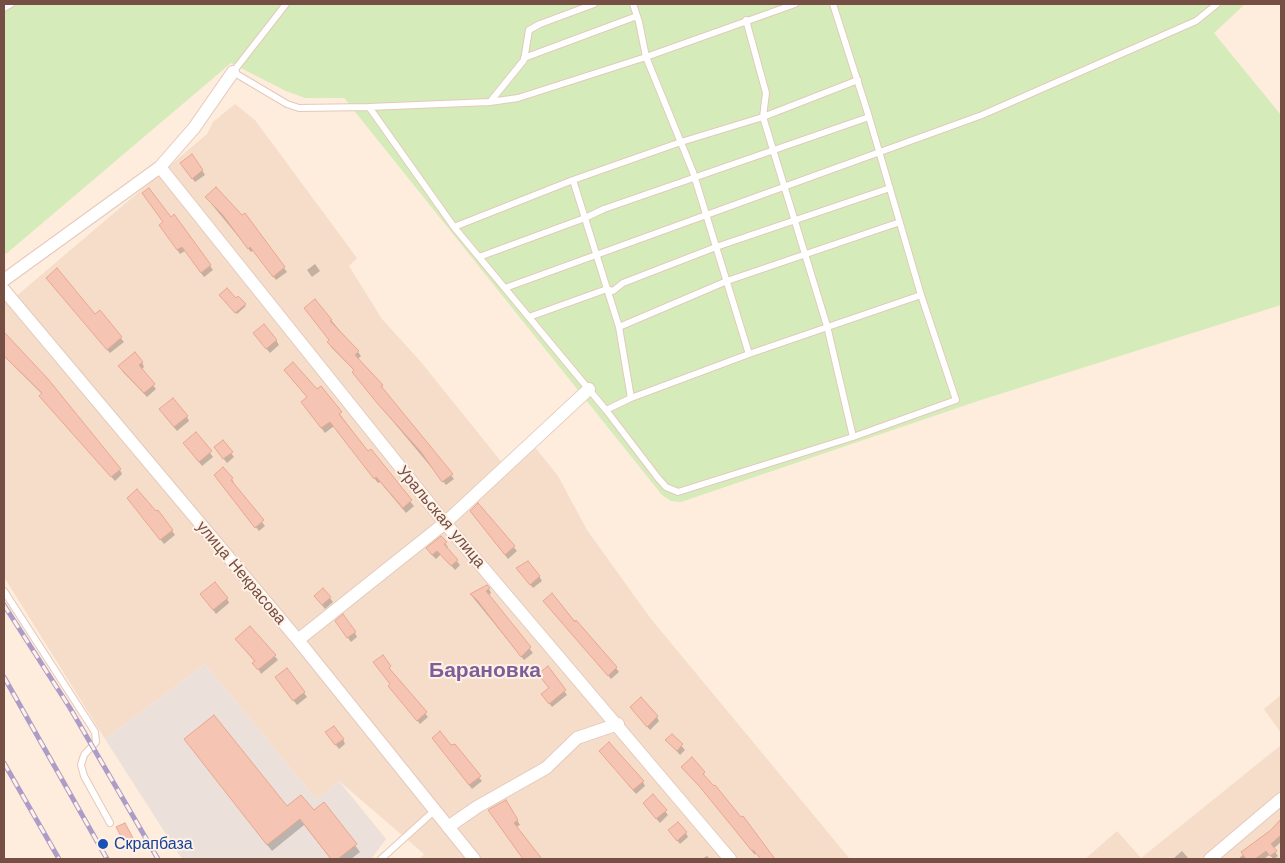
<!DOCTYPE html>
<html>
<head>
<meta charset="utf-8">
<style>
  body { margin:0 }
  #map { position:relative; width:1285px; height:863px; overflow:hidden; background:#feecdc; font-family:"Work Sans",sans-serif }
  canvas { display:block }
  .frame { position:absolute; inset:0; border:5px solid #754e44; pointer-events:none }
</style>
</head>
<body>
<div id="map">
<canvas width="1285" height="863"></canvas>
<div class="frame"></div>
</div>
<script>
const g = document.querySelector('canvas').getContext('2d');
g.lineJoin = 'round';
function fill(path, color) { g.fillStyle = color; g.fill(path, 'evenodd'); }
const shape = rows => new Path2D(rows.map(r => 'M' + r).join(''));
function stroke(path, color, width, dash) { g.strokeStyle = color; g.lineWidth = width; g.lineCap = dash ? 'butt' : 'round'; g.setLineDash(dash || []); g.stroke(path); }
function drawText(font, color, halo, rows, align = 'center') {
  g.font = font + ' "Work Sans",sans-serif'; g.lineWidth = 4; g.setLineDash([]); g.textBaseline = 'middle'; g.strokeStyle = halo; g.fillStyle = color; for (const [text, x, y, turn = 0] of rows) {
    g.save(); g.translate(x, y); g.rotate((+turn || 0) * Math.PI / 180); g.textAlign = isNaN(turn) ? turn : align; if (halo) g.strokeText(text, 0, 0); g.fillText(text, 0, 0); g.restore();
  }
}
const residential = shape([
  [235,104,255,120,357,258,349,266,382,319,421,362,508,470,534,446,558,476,587,530,651,619,850,859,420,859,424,854,339,781,316,799,205,664,105,739,4,577,4,301,7,304,207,134,213,122],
  [1281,695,1281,733,1264,709],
  [1281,745,1281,859,1085,859,1117,831,1141,858]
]);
const industrial = shape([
  [205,664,316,799,339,781,386,839,371,859,182,859,105,739]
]);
const green = shape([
  [4,4,1245,4,1214,33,1281,115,1281,305,981,400,681,502,671,501,662,495,344,98,305,98,286,91,231,63,6,254,4,251]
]);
const shadow = shape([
  [184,168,202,170,205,175,195,182],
  [209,201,241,217,245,215,287,272,276,280,254,250,251,252],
  [174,216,213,270,204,277,185,251,180,254,164,230],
  [315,264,320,271,312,277,307,270],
  [47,278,94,316,99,312,124,342,110,353],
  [222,297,236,300,246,306,237,314],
  [305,309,331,320,358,352,361,356,357,360,382,385,383,391,454,479,446,485,381,407,355,371,331,347,328,342,330,340],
  [4,334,47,380,120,470,122,474,115,481,43,400,40,396,42,394,4,356],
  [254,334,276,340,279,345,270,353],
  [142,362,144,367,141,370,156,389,147,397,122,371],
  [285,371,317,391,321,388,368,453,414,506,406,513,380,482,378,483,334,426,325,433,306,408,308,398],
  [163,414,187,417,189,421,177,431],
  [196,434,213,457,202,466,188,448],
  [223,442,234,457,227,463,218,452],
  [215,476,232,479,234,483,233,485,265,526,259,531],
  [132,503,158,511,175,535,164,544],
  [478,505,517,551,508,559,471,512],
  [441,538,448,547,447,549,460,565,455,570,441,554,436,559,430,553],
  [517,569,539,576,542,581,533,588],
  [323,589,333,602,325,609,318,600],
  [489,589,491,593,488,596,533,653,524,660,471,595],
  [552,595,616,668,619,672,611,679,547,605],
  [204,598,227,598,229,603,216,614],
  [339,626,355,633,357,637,351,642],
  [250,627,278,660,261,674,255,662,239,643],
  [383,657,392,672,428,717,420,724,392,690],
  [547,668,567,695,552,707,545,698,550,688],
  [287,670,307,697,297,705,279,682],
  [634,711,657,717,659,721,650,730],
  [672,735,685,750,680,755,667,740],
  [330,737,343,739,345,744,339,749],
  [185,739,287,808,313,812,324,804,360,852,351,859,331,859,304,825,272,851],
  [436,742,450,746,482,781,472,789],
  [600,751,643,782,645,786,636,794],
  [692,759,704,773,705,779,741,819,742,818,773,859,761,859,756,853,755,855,704,791,685,771,683,767],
  [653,796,668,815,660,823,644,804],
  [506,802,520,825,516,827,539,859,525,859,493,815],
  [1281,823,1281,842,1273,849,1278,856,1274,859,1269,855,1264,859,1238,859],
  [124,825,134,843,128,846,118,828],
  [670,831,686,833,688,837,680,844],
  [1182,851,1189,859,1173,859],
  [707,856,710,859,702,859]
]);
const building = shape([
  [192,154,203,170,192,179,180,163,192,154],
  [216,187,242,215,245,213,285,267,273,277,250,247,248,249,222,214,205,197,216,187],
  [149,188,171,217,174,214,211,265,201,273,182,247,177,250,159,225,163,222,142,193,149,188],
  [57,268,95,314,100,310,122,337,107,350,46,278,57,268],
  [227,288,236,298,238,296,246,304,235,313,219,295,227,288],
  [315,299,332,320,330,321,359,351,355,355,383,385,381,386,453,474,442,482,421,452,377,403,352,372,354,370,327,342,329,340,304,308,315,299],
  [264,324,277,340,266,349,253,333,264,324],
  [4,332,48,379,121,469,111,477,39,396,42,393,4,356,4,332],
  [135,352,143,362,139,365,155,384,144,393,118,366,135,352],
  [293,362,317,389,321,386,342,412,339,414,368,451,371,449,412,500,403,508,376,477,374,479,330,422,321,428,301,402,307,397,284,370,293,362],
  [173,398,188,416,174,427,159,409,173,398],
  [196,432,212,451,199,462,183,443,196,432],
  [223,440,233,452,223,459,214,447,223,440],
  [223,467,233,478,231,480,264,520,255,528,214,475,223,467],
  [137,489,156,511,158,510,173,530,160,540,127,498,137,489],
  [478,503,515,546,505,555,470,511,478,503],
  [441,536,447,542,444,544,458,560,451,566,437,551,432,555,426,548,441,536],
  [528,561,540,576,530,585,516,568,528,561],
  [215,582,228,598,213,610,200,594,215,582],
  [487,585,490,588,486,591,531,647,521,657,477,600,470,594,487,585],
  [323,588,331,597,322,605,314,596,323,588],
  [552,593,575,622,576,620,617,667,608,676,543,601,552,593],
  [343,614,356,632,347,638,335,621,343,614],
  [250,626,276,655,258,670,252,663,255,661,235,639,250,626],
  [383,655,391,666,389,668,427,712,417,721,388,686,390,684,373,662,383,655],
  [548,666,566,690,549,704,541,694,549,688,538,674,548,666],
  [287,668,305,692,293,701,275,677,287,668],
  [641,697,658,716,647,727,630,707,641,697],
  [214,715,287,806,301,795,314,810,324,802,357,844,338,859,331,859,300,819,267,845,184,739,214,715],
  [334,726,344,739,335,745,325,732,334,726],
  [440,731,451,745,455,744,481,776,469,785,432,738,440,731],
  [672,734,683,744,677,751,665,740,672,734],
  [609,742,644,781,633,790,599,751,609,742],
  [692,757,705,772,703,774,714,786,715,785,741,817,743,816,775,859,761,859,753,850,752,851,700,787,681,767,692,757],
  [653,794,667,810,656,819,643,803,653,794],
  [506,800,518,820,514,823,542,859,523,859,488,810,506,800],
  [1281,819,1281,835,1271,844,1277,851,1270,856,1266,851,1255,859,1246,859,1241,852,1271,830,1281,819],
  [678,822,687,832,677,841,668,830,678,822],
  [125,823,133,838,124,842,116,827,125,823]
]);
const service = shape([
  [286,4,233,72,287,104,299,108,369,107,454,227,606,410,658,478,666,487,678,492,853,437,956,400,921,295,869,117,833,4],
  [633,4,639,22,646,57,693,172,749,354],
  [4,8,11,4],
  [746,20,766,93,763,117,827,326,853,437],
  [524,58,637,16],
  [490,102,524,60,529,30,540,24,594,4],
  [369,107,490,102,518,98,646,57,795,4],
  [573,180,619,327,631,398],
  [454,227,573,180,681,142,763,117,858,80],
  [479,257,585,218,604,209,869,117],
  [505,288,982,115,1196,21,1217,4],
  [529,317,607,289,613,291,623,283,716,247,890,188],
  [619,327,727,281,900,222],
  [606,410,631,398,749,354,921,295],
  [4,591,95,732,96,742,84,755,81,765,84,776,110,823],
  [381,859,434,811]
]);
const minor = shape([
  [160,167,445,523,730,859],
  [4,280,160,167,194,128,233,72],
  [4,290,298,640,474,859],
  [298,640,445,523,589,389],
  [448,827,477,807,546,768,577,738,618,724],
  [1210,859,1281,799]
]);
const rail = shape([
  [4,605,70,708,158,859],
  [4,677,107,859],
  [4,763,59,859]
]);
const markers = [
  [103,844,6,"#1a4fb4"]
];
const streetNames = [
  ["Уральская улица",441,517,50],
  ["улица Некрасова",241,573,50]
];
const transitNames = [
  ["Скрапбаза",114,844]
];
const districtNames = [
  ["Барановка",485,671]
];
fill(residential, '#f6ddca');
fill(industrial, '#ebe0da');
fill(green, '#d5ecba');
fill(shadow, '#0003');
fill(building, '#f6c4b2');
stroke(building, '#eaa791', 1);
stroke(service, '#e4c9bb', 8);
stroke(minor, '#e4c9bb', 14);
stroke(service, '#fff', 6);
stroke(minor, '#fff', 12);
stroke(rail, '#ad9cc7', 5);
stroke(rail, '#fff1e5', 3, [9]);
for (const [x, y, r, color] of markers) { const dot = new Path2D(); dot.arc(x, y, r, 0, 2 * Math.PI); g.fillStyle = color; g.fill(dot); stroke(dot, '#fff1e5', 2); }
drawText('16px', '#754e44', '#fff1e5', streetNames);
drawText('16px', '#164399', '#fff1e5', transitNames, 'left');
drawText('bold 21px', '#7d5e99', '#fff1e5', districtNames);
</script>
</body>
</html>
